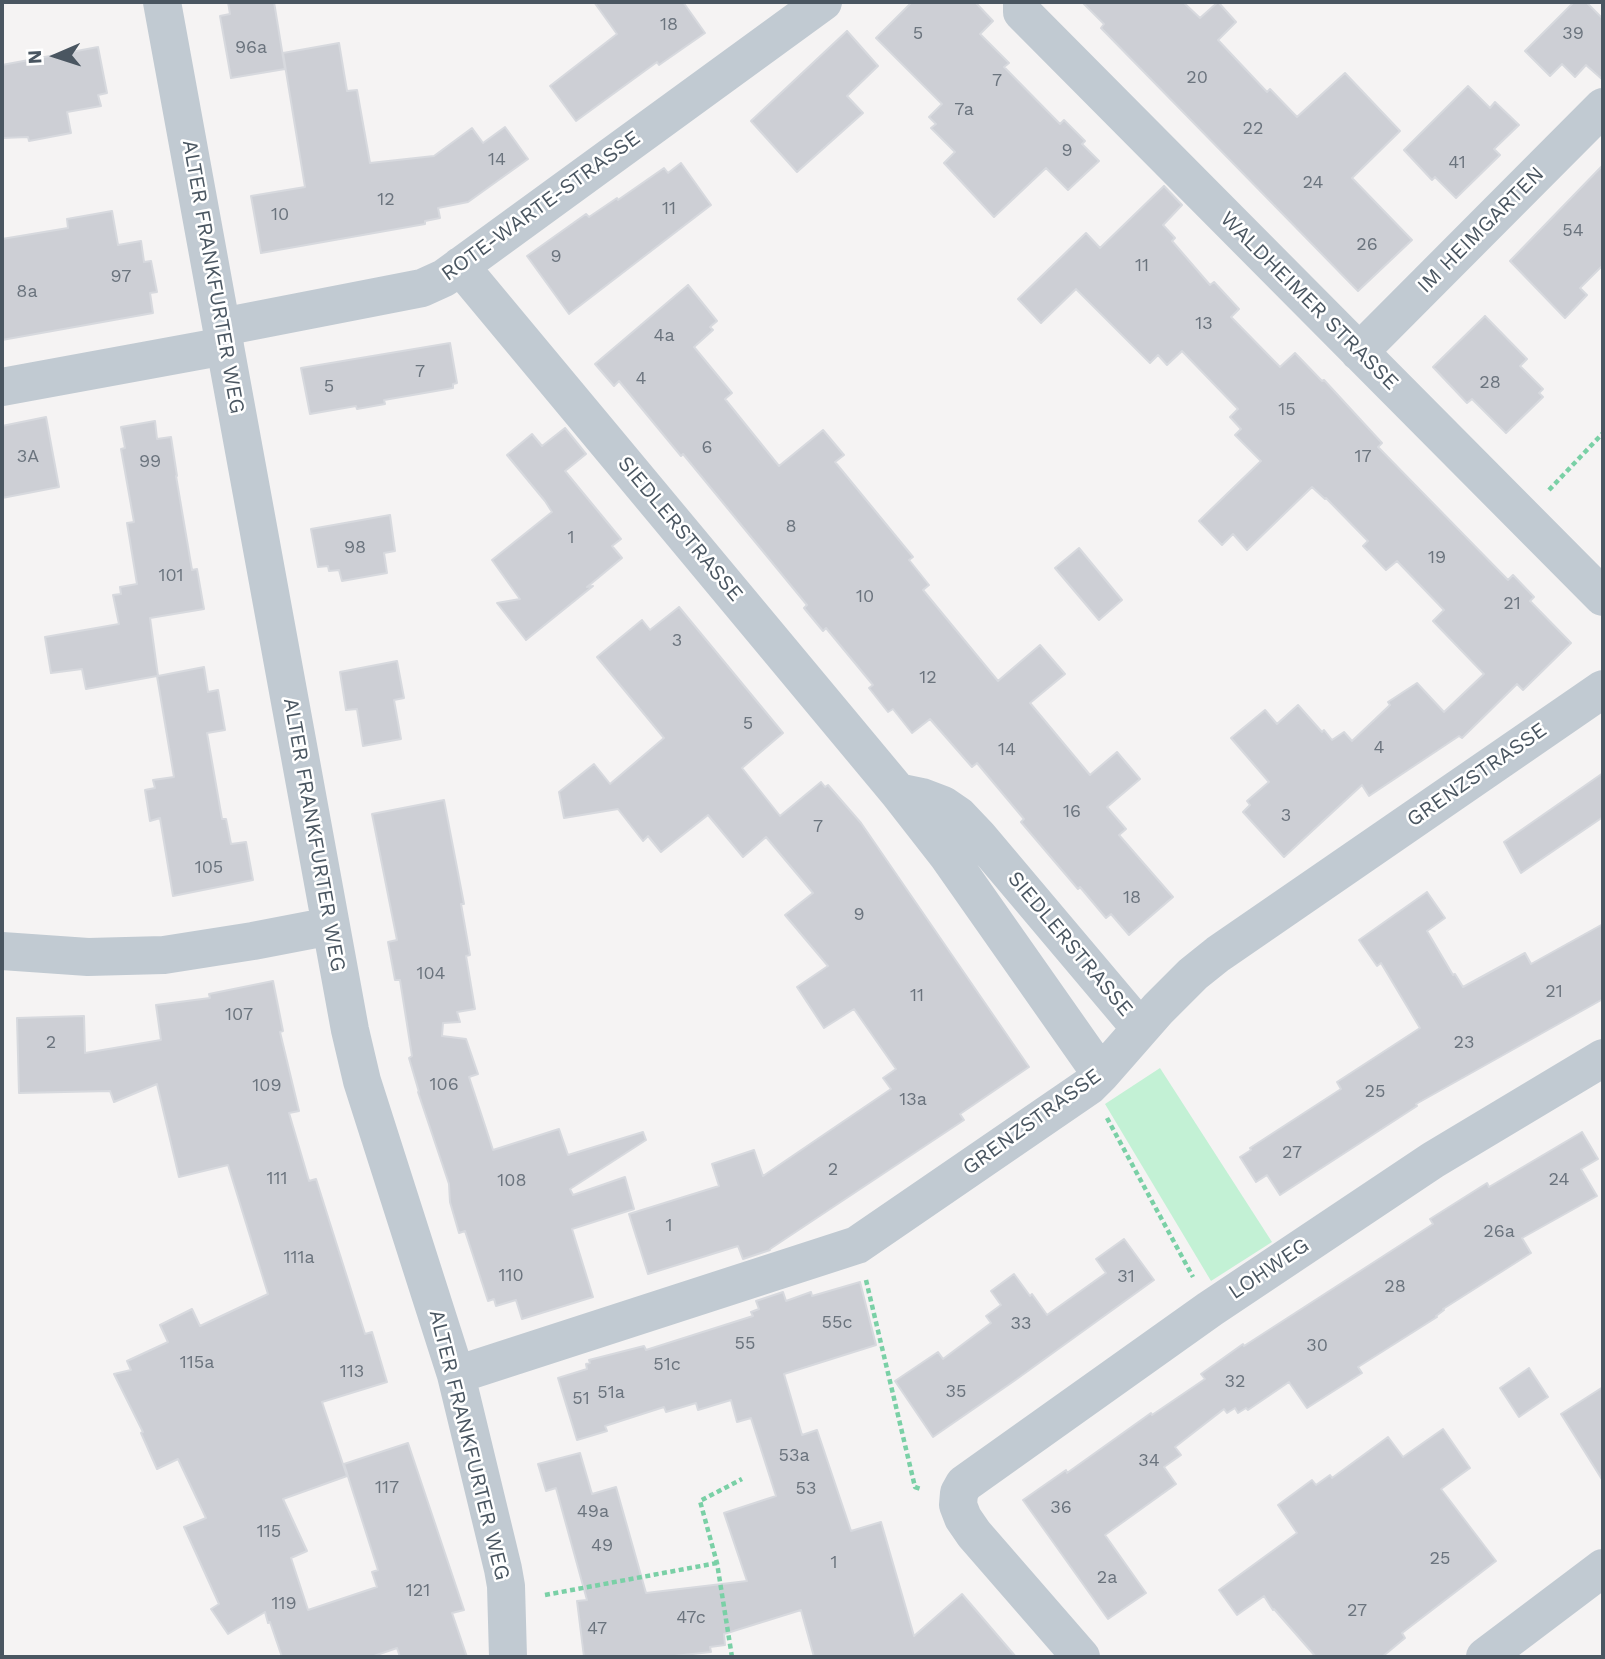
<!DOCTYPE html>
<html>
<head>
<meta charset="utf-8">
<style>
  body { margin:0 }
  #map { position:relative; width:1605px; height:1659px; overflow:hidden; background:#f5f3f3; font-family:"Work Sans",sans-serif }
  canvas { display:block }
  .frame { position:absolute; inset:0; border:4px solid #4a5661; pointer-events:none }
  .north { position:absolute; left:21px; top:21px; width:70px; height:70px; -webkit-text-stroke:5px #fff; paint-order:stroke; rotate:267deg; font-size:19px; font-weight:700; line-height:28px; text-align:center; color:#4a5661 }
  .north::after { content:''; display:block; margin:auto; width:24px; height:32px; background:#4a5661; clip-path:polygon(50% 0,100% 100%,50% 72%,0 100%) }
</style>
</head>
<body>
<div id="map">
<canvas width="1605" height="1659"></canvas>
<div class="frame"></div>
<div class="north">N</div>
</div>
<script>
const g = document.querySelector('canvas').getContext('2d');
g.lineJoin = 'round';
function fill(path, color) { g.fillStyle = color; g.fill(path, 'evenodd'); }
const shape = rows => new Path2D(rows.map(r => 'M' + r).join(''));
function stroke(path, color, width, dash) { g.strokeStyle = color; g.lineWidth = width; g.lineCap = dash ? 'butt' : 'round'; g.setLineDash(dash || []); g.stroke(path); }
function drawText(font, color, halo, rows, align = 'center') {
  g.font = font + ' "Work Sans",sans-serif'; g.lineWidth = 5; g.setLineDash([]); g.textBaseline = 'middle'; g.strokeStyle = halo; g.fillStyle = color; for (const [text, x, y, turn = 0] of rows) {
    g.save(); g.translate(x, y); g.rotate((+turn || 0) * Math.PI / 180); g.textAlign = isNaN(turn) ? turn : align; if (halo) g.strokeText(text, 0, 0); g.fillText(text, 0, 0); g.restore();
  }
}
const green = shape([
  [1160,1068,1272,1242,1211,1281,1105,1104]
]);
const building = shape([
  [228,2,274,2,285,69,231,78,220,16,230,14,228,2],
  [594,2,683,2,705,33,659,65,657,62,576,121,550,86,617,34,594,2],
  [912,2,975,2,993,21,980,34,1009,63,1004,67,1060,124,1064,120,1085,141,1082,144,1099,161,1068,190,1046,168,994,217,944,163,955,152,931,128,936,124,929,117,942,104,876,38,912,2],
  [1082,2,1183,2,1200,18,1218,2,1236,22,1218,40,1267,92,1270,89,1297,117,1345,73,1400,131,1352,178,1412,240,1358,291,1101,28,1104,24,1082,2],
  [1574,2,1586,2,1603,19,1603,80,1586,65,1575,77,1562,64,1550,76,1525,51,1574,2],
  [847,31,878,66,847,96,863,113,797,172,751,121,847,31],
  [339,43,347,91,357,90,370,163,434,156,472,128,483,143,505,127,528,159,468,202,438,208,440,218,425,221,425,224,261,253,251,196,305,187,283,53,339,43],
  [98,47,107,93,98,95,101,106,67,112,71,133,29,141,28,137,2,138,2,65,98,47],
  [1468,86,1490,108,1495,102,1519,125,1494,149,1500,155,1456,198,1435,177,1432,180,1404,150,1468,86],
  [681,163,711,205,569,314,527,256,586,214,589,217,617,198,618,200,664,168,668,173,681,163],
  [1603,165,1603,265,1580,288,1587,295,1565,318,1510,261,1603,165],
  [1164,186,1182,205,1163,225,1175,238,1172,241,1210,285,1214,282,1239,309,1231,317,1280,367,1295,353,1322,381,1324,380,1382,443,1378,447,1508,580,1513,575,1534,597,1530,601,1571,643,1523,690,1517,684,1462,738,1459,736,1369,796,1362,785,1284,857,1243,812,1250,805,1247,801,1269,782,1231,738,1265,710,1277,724,1298,705,1322,732,1324,730,1332,740,1344,732,1352,741,1390,705,1388,702,1417,683,1444,712,1484,674,1433,621,1444,610,1397,561,1386,570,1363,546,1368,541,1326,498,1325,499,1312,487,1247,550,1233,534,1222,545,1199,521,1261,461,1235,435,1241,429,1230,417,1238,409,1182,351,1167,365,1158,355,1150,363,1076,289,1041,323,1018,299,1086,233,1100,248,1164,186],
  [112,211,118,245,141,241,144,262,151,261,157,292,150,293,153,313,2,340,2,239,68,228,67,219,112,211],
  [688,285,717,321,710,327,713,330,694,347,732,393,725,399,779,466,823,430,844,455,835,462,913,557,909,560,929,585,923,590,998,681,1040,645,1065,674,1030,703,1090,775,1117,752,1140,779,1107,807,1126,829,1119,835,1173,897,1129,935,1111,914,1106,918,1080,887,1078,889,1021,822,1024,819,977,763,972,767,930,719,912,733,893,709,888,712,869,688,873,685,826,628,823,631,804,608,807,605,683,454,681,456,619,381,614,386,595,364,688,285],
  [1485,316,1527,359,1520,366,1543,389,1539,393,1543,397,1506,433,1472,399,1467,403,1433,367,1485,316],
  [450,343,457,383,453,384,453,388,384,400,385,404,357,409,356,406,310,414,301,368,450,343],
  [46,417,59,487,2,498,2,426,46,417],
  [155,421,157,439,171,437,177,476,176,476,192,570,197,569,204,609,150,618,158,676,204,667,208,692,218,690,225,730,207,733,222,819,226,819,231,844,246,842,253,880,173,896,160,818,150,821,145,790,155,788,153,780,174,777,157,676,86,689,82,669,51,673,45,637,119,624,113,595,121,594,120,587,137,584,127,523,134,522,121,449,125,448,121,427,155,421],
  [565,428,586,454,565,471,621,539,612,546,622,558,587,587,593,586,526,640,497,603,520,599,492,560,552,512,545,501,507,455,532,434,542,446,565,428],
  [390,515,395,551,384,553,387,573,342,581,339,570,329,571,328,566,318,567,311,529,390,515],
  [1079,548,1122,600,1099,620,1055,568,1079,548],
  [679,607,783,733,742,768,780,816,821,782,825,787,828,785,861,823,1029,1067,960,1114,964,1120,770,1249,770,1250,743,1259,738,1246,648,1274,629,1214,719,1186,712,1164,754,1150,763,1176,891,1089,883,1078,896,1069,854,1009,824,1028,797,987,828,966,785,915,813,893,766,837,743,857,708,815,661,852,648,836,643,841,618,809,564,818,559,792,594,764,610,784,664,738,597,657,642,620,650,630,679,607],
  [397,661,404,698,394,700,401,739,363,746,357,709,346,710,340,672,397,661],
  [1603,773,1603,817,1521,873,1504,842,1603,773],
  [444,800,464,904,461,904,470,955,466,956,475,1009,457,1012,460,1022,443,1023,442,1036,466,1039,478,1074,469,1077,493,1150,559,1129,568,1155,643,1132,646,1140,570,1189,573,1195,625,1177,634,1209,572,1229,593,1297,522,1319,516,1300,496,1306,494,1299,488,1301,465,1231,459,1233,450,1202,449,1184,418,1092,419,1092,409,1058,412,1056,400,980,395,980,388,942,397,940,372,814,444,800],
  [1427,892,1445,918,1427,931,1453,975,1455,974,1463,987,1525,953,1531,964,1603,924,1603,999,1416,1104,1417,1106,1280,1195,1267,1175,1256,1182,1240,1157,1251,1150,1250,1148,1341,1089,1337,1082,1420,1028,1381,963,1377,966,1359,940,1427,892],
  [273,981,283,1031,280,1032,299,1111,289,1113,309,1181,316,1179,365,1334,372,1332,387,1382,322,1402,347,1476,283,1499,307,1551,291,1558,308,1610,377,1587,372,1572,378,1570,344,1464,408,1443,464,1610,452,1613,467,1657,400,1657,397,1648,371,1657,282,1657,270,1622,268,1623,265,1612,228,1634,211,1609,219,1604,184,1527,206,1518,178,1459,157,1469,141,1433,143,1432,114,1374,131,1370,127,1361,168,1342,160,1325,192,1309,200,1326,268,1294,228,1165,179,1177,157,1084,114,1102,110,1091,19,1093,17,1018,84,1016,85,1053,161,1040,156,1005,210,998,209,994,273,981],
  [1582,1132,1598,1159,1581,1169,1597,1196,1522,1238,1531,1253,1443,1309,1444,1310,1436,1316,1437,1317,1358,1367,1362,1373,1307,1408,1289,1382,1248,1410,1246,1408,1238,1413,1235,1408,1227,1413,1224,1409,1175,1447,1181,1455,1164,1467,1176,1484,1105,1535,1146,1593,1108,1619,1023,1500,1066,1470,1067,1473,1151,1413,1152,1415,1205,1379,1201,1374,1243,1344,1244,1346,1433,1224,1430,1219,1487,1183,1489,1187,1582,1132],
  [1124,1239,1154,1280,1014,1381,933,1437,895,1381,938,1352,943,1359,991,1323,986,1316,1001,1305,991,1291,1014,1274,1030,1296,1032,1294,1047,1315,1106,1273,1096,1259,1124,1239],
  [860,1282,876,1345,784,1374,802,1435,817,1430,851,1531,881,1522,914,1636,962,1594,1016,1657,814,1657,801,1610,724,1634,725,1645,710,1647,711,1652,665,1657,584,1657,577,1601,587,1600,556,1488,546,1491,538,1464,580,1453,592,1494,616,1487,646,1593,747,1581,724,1513,776,1496,751,1418,737,1422,731,1400,698,1410,696,1403,666,1412,664,1407,605,1426,607,1431,577,1440,558,1378,587,1369,586,1364,590,1363,589,1360,644,1346,646,1350,753,1316,751,1312,759,1309,756,1301,783,1292,786,1301,811,1292,812,1296,860,1282],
  [1529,1368,1548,1397,1519,1417,1500,1388,1529,1368],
  [1603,1387,1603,1481,1561,1414,1603,1387],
  [1443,1429,1470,1468,1441,1489,1496,1561,1402,1633,1405,1638,1382,1657,1316,1657,1274,1609,1273,1610,1264,1596,1237,1615,1219,1590,1297,1533,1278,1505,1312,1480,1316,1485,1330,1475,1332,1478,1388,1437,1403,1457,1443,1429]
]);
const path = shape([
  [1549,490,1603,433],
  [1107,1118,1193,1277],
  [866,1280,915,1487,921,1489],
  [545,1595,717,1563],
  [732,1657,717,1563,700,1501,742,1479]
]);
const minor = shape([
  [162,2,350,1030,362,1081,456,1375,503,1569,506,1586,508,1657],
  [1022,2,1022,12,1603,597],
  [460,266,898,792,948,856,1101,1074],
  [222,327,422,288,444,278,823,2],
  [1359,352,1603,107],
  [2,387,225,346],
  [898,792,922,797,943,805,959,816,978,836,1140,1028],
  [2,951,88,957,164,955,253,941,331,926],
  [456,1375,857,1245,1089,1086,1101,1074,1158,1009,1193,974,1218,954,1603,689],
  [1081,1657,974,1534,963,1518,958,1505,959,1493,964,1484,1210,1309,1433,1160,1603,1058],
  [1485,1657,1603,1568]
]);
const numberNames = [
  ["18",669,25],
  ["5",918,34],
  ["39",1573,34],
  ["96a",251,48],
  ["20",1197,78],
  ["7",997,81],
  ["7a",964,110],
  ["22",1253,129],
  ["9",1067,151],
  ["14",497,160],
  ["41",1457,163],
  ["24",1313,183],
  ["12",386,200],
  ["11",669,209],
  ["10",280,215],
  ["54",1573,231],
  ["26",1367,245],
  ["9",556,257],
  ["11",1142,266],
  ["97",121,277],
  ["8a",27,292],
  ["13",1204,324],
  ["4a",664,336],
  ["7",420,372],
  ["4",641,379],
  ["28",1490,383],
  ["5",329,387],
  ["15",1287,410],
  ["6",707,448],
  ["3A",28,457],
  ["17",1363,457],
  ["99",150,462],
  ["8",791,527],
  ["1",571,538],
  ["98",355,548],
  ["19",1437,558],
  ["101",171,576],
  ["10",865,597],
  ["21",1512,604],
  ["3",677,641],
  ["12",928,678],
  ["5",748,724],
  ["4",1379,748],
  ["14",1007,750],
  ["16",1072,812],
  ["3",1286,816],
  ["7",818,827],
  ["105",209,868],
  ["18",1132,898],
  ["9",859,915],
  ["104",431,974],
  ["21",1554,992],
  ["11",917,996],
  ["107",239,1015],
  ["2",51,1043],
  ["23",1464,1043],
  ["106",444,1085],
  ["109",267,1086],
  ["25",1375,1092],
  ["13a",913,1100],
  ["27",1292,1153],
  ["2",833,1170],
  ["111",277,1179],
  ["24",1559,1180],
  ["108",512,1181],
  ["1",669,1226],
  ["26a",1499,1232],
  ["111a",299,1258],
  ["110",511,1276],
  ["31",1126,1277],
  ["28",1395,1287],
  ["55c",837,1323],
  ["33",1021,1324],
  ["55",745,1344],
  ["30",1317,1346],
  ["115a",197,1363],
  ["51c",667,1365],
  ["113",352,1372],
  ["32",1235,1382],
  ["35",956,1392],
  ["51a",611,1393],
  ["51",581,1399],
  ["53a",794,1456],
  ["34",1149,1461],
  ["117",387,1488],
  ["53",806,1489],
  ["36",1061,1508],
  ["49a",593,1512],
  ["115",269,1532],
  ["49",602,1546],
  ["25",1440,1559],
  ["1",834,1563],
  ["2a",1107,1578],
  ["121",418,1591],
  ["119",284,1604],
  ["27",1357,1611],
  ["47c",691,1618],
  ["47",597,1629]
];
const streetNames = [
  ["ROTE-WARTE-STRASSE",541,206,-36],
  ["IM HEIMGARTEN",1481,230,-45],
  ["ALTER FRANKFURTER WEG",213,277,80],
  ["WALDHEIMER STRASSE",1309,301,45],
  ["SIEDLERSTRASSE",680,529,50],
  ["GRENZSTRASSE",1477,775,-35],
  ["ALTER FRANKFURTER WEG",314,835,80],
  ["SIEDLERSTRASSE",1070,944,50],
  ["GRENZSTRASSE",1032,1122,-36],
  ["LOHWEG",1269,1269,-34],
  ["ALTER FRANKFURTER WEG",469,1445,76]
];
fill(green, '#c3f1d5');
fill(building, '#cdcfd5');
stroke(building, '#d7d9de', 2);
stroke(path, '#7ad0a6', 4.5, [5, 3.5]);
stroke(minor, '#c1cad2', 38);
drawText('18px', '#6b747e', null, numberNames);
drawText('21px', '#4a5661', '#fff', streetNames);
</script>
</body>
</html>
